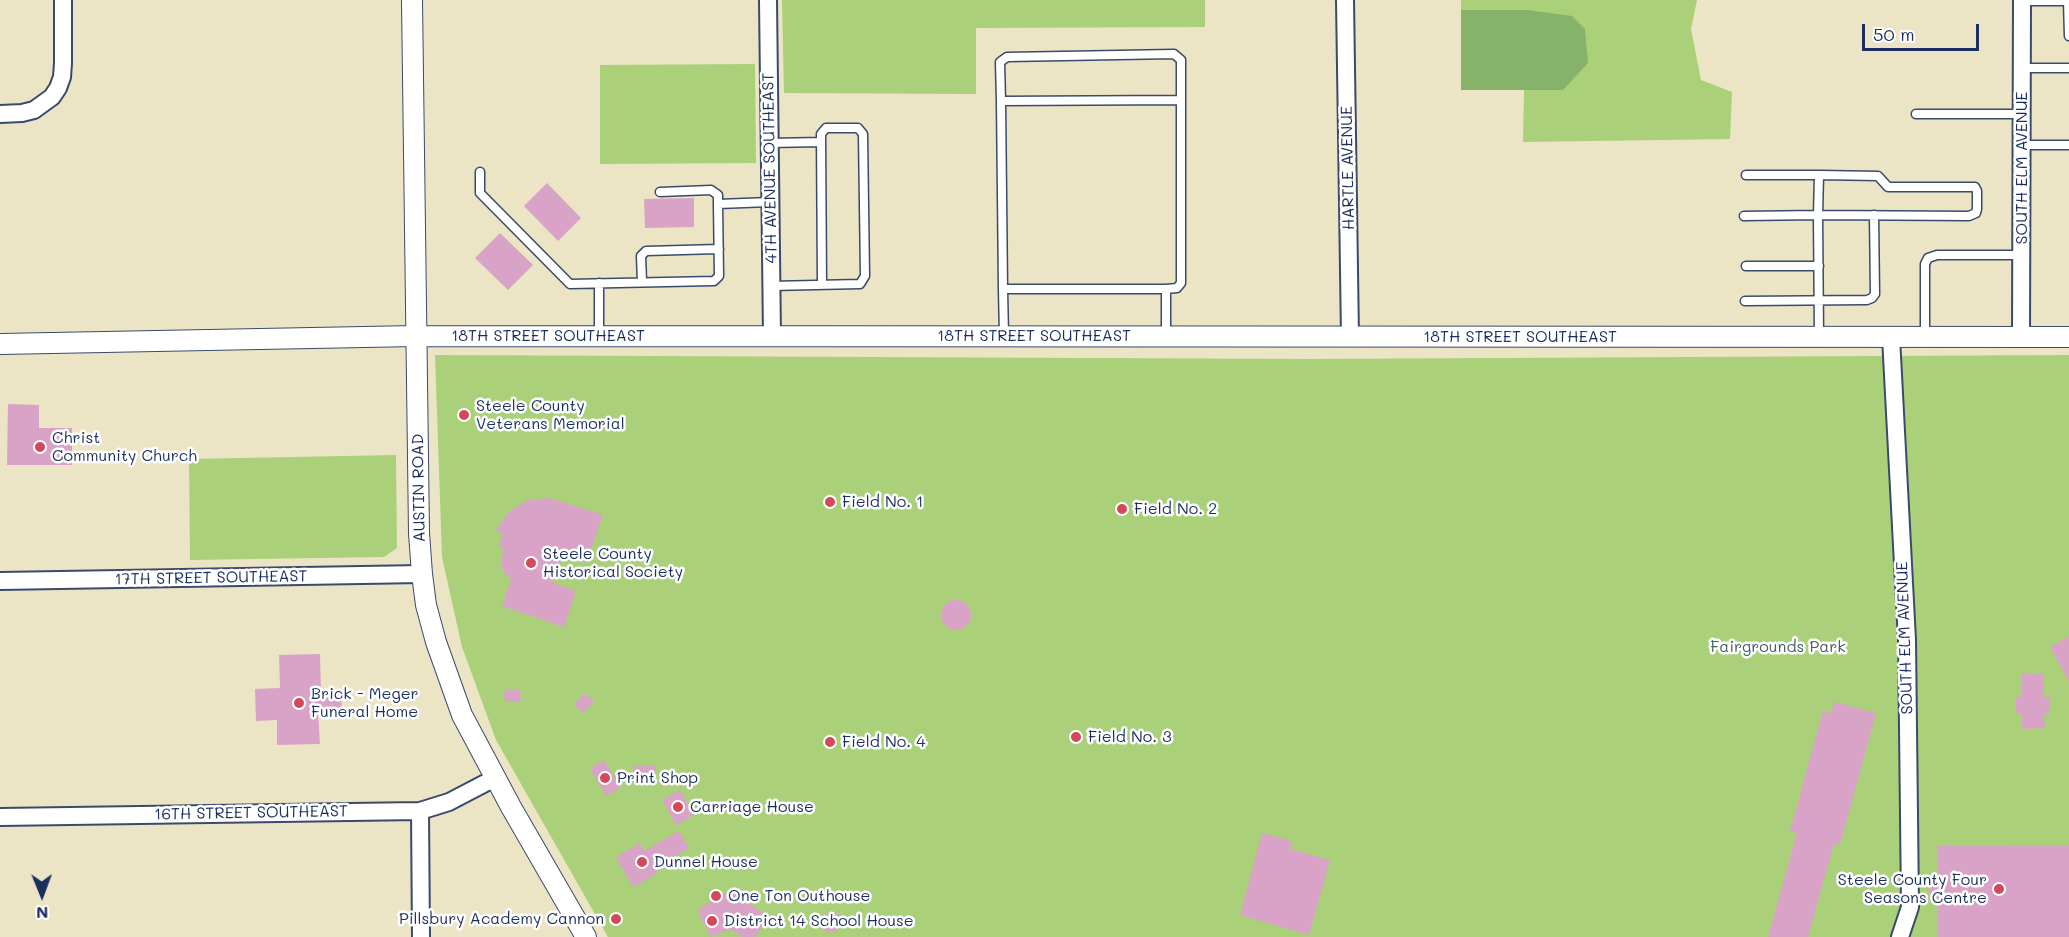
<!DOCTYPE html>
<html>
<head>
<meta charset="utf-8">
<style>
  body { margin:0 }
  #map { position:relative; width:2069px; height:937px; overflow:hidden; background:#ebe5c5; font-family:Mali,sans-serif }
  canvas { display:block }
  .north { position:absolute; left:12px; top:865px; width:60px; height:60px; -webkit-text-stroke:4px #fff; paint-order:stroke; rotate:179deg; font-size:16px; font-weight:700; line-height:24px; text-align:center; color:#1b2f5e }
  .north::after { content:''; display:block; margin:auto; width:21px; height:27px; background:#1b2f5e; clip-path:polygon(50% 0,100% 100%,50% 72%,0 100%) }
  .scale { position:absolute; left:1862px; top:24px; width:117px; height:27px; box-sizing:border-box; border:3px solid #1b2f5e; border-top:0; padding-left:8px; font-size:18px; line-height:21px; white-space:nowrap; color:#1b2f5e; -webkit-text-stroke:4px #fff; paint-order:stroke }
</style>
</head>
<body>
<div id="map">
<canvas width="2069" height="937"></canvas>
<div class="north">N</div>
<div class="scale">50 m</div>
</div>
<script>
const g = document.querySelector('canvas').getContext('2d');
g.lineJoin = 'round';
function fill(path, color) { g.fillStyle = color; g.fill(path, 'evenodd'); }
const shape = rows => new Path2D(rows.map(r => 'M' + r).join(''));
function stroke(path, color, width, dash) { g.strokeStyle = color; g.lineWidth = width; g.lineCap = dash ? 'butt' : 'round'; g.setLineDash(dash || []); g.stroke(path); }
function drawText(font, color, halo, rows, align = 'center') {
  g.font = font + ' Mali,sans-serif'; g.lineWidth = 5; g.setLineDash([]); g.textBaseline = 'middle'; g.strokeStyle = halo; g.fillStyle = color; for (const [text, x, y, turn = 0] of rows) {
    g.save(); g.translate(x, y); g.rotate((+turn || 0) * Math.PI / 180); g.textAlign = isNaN(turn) ? turn : align; if (halo) g.strokeText(text, 0, 0); g.fillText(text, 0, 0); g.restore();
  }
}
const green = shape([
  [782,0,1205,0,1205,27,976,28,976,94,784,93],
  [1461,0,1697,0,1691,29,1701,80,1732,92,1730,139,1523,142,1524,89,1563,90,1527,10,1461,10],
  [755,64,756,163,600,164,600,65],
  [435,355,1307,359,2069,355,2069,937,608,937,496,740,462,647,442,557],
  [396,455,397,548,384,557,190,560,189,459]
]);
const forest = shape([
  [1461,10,1527,10,1572,16,1585,29,1588,63,1563,90,1461,90]
]);
const building = shape([
  [547,183,581,218,558,241,524,206],
  [694,198,694,227,645,228,644,199],
  [500,233,533,265,508,290,475,258],
  [8,404,39,405,39,428,72,428,72,465,7,465],
  [549,498,603,515,586,563,563,555,553,583,576,591,564,627,502,606,511,579,505,574,501,566,503,548,499,546,503,533,496,531,506,515,517,506,529,500],
  '941 615a15 15 0 1 1 30 0a15 15 0 1 1-30 0Z',
  [2069,636,2069,682,2050,647],
  [320,654,321,694,341,694,342,712,318,712,320,744,277,745,277,720,256,721,255,689,280,688,279,655],
  [2022,673,2044,674,2044,697,2050,696,2050,714,2044,714,2045,728,2022,729,2022,714,2016,714,2016,697,2022,696],
  [504,689,520,689,521,701,505,702],
  [584,693,594,701,584,713,574,705],
  [1834,702,1876,713,1840,845,1834,843,1808,937,1768,937,1797,833,1790,831,1823,711,1831,713],
  [604,760,620,788,606,796,590,768],
  [634,765,656,765,656,784,634,784],
  [680,790,694,815,676,825,662,800],
  [679,831,689,848,654,867,658,873,633,887,616,857,640,843,644,851],
  [1262,833,1292,841,1290,849,1330,860,1309,935,1240,915],
  [2069,845,2069,937,1938,937,1937,897,1930,897,1930,880,1938,880,1937,846],
  [728,893,745,896,744,900,769,917,755,937,742,937,731,929,711,937,698,912,700,911,699,908,711,902,709,898,712,896,712,894],
  [825,913,839,914,837,932,824,931]
]);
const service = shape([
  [2022,1,2069,1],
  [2068,1,2069,36],
  [2022,68,2069,68],
  [1001,101,1000,62,1007,57,1174,54,1181,60,1181,100],
  [1916,114,2022,114],
  [770,143,821,142],
  [2022,145,2069,145],
  [480,172,480,193,570,284,714,281,719,276,718,204,770,202],
  [1746,175,1819,175],
  [660,192,711,190,718,195,718,204],
  [1744,216,1818,215,1819,175,1878,176,1888,187,1975,187,1977,191,1977,209,1976,213,1969,216,1818,215,1819,336],
  [1746,266,1819,266],
  [642,282,641,256,646,251,719,249],
  [599,283,599,336],
  [771,286,860,284,865,276,863,134,858,128,826,128,821,134,822,285],
  [1003,289,1001,101,1181,100,1181,283,1177,288,1166,289],
  [1745,301,1867,300,1872,298,1875,294,1874,215],
  [1004,336,1003,289,1166,289,1166,336],
  [1925,336,1925,264,1928,258,1937,255,2022,255]
]);
const minor = shape([
  [768,0,772,336],
  [1345,0,1350,337],
  [0,114,22,113,34,110,52,97,58,88,62,77,63,63,63,0],
  [1891,337,1907,640,1909,815,1910,907,1900,937],
  [2021,337,2022,0],
  [0,581,422,574],
  [420,811,421,937],
  [0,817,420,811,449,802,495,778]
]);
const tertiary = shape([
  [412,0,419,533,422,574,426,605,436,642,462,715,511,807,586,937],
  [0,344,416,336,2069,337]
]);
const markers = [
  [464,415,6,"#d1495b"],
  [40,447,6,"#d1495b"],
  [830,502,6,"#d1495b"],
  [1122,509,6,"#d1495b"],
  [531,563,6,"#d1495b"],
  [299,703,6,"#d1495b"],
  [1076,737,6,"#d1495b"],
  [830,742,6,"#d1495b"],
  [605,778,6,"#d1495b"],
  [678,807,6,"#d1495b"],
  [642,862,6,"#d1495b"],
  [1999,889,6,"#d1495b"],
  [716,896,6,"#d1495b"],
  [616,919,6,"#d1495b"],
  [712,921,6,"#d1495b"]
];
const streetNames = [
  ["4TH AVENUE SOUTHEAST",770,168,-91],
  ["HARTLE AVENUE",1348,168,-91],
  ["SOUTH ELM AVENUE",2022,168,-90],
  ["18TH STREET SOUTHEAST",548,336],
  ["18TH STREET SOUTHEAST",1034,336],
  ["18TH STREET SOUTHEAST",1520,337],
  ["AUSTIN ROAD",419,488,-91],
  ["17TH STREET SOUTHEAST",211,578,-1],
  ["SOUTH ELM AVENUE",1905,638,-92],
  ["16TH STREET SOUTHEAST",251,813,-1]
];
const poiNames = [
  ["Steele County",476,406],
  ["Veterans Memorial",476,424],
  ["Christ",52,438],
  ["Community Church",52,456],
  ["Field No. 1",842,502],
  ["Field No. 2",1134,509],
  ["Steele County",543,554],
  ["Historical Society",543,572],
  ["Brick - Meger",311,694],
  ["Funeral Home",311,712],
  ["Field No. 3",1088,737],
  ["Field No. 4",842,742],
  ["Print Shop",617,778],
  ["Carriage House",690,807],
  ["Dunnel House",654,862],
  ["Steele County Four",1987,880,"right"],
  ["Seasons Centre",1987,898,"right"],
  ["One Ton Outhouse",728,896],
  ["Pillsbury Academy Cannon",604,919,"right"],
  ["District 14 School House",724,921]
];
const parkNames = [
  ["Fairgrounds Park",1778,647]
];
fill(green, '#aad07a');
fill(forest, '#87b26a');
fill(building, '#d9a2c7');
stroke(service, '#3a4a6d', 11);
stroke(minor, '#3a4a6d', 20);
stroke(tertiary, '#3a4a6d', 22);
stroke(service, '#fff', 8);
stroke(minor, '#fff', 16);
stroke(tertiary, '#fff', 20);
for (const [x, y, r, color] of markers) { const dot = new Path2D(); dot.arc(x, y, r, 0, 2 * Math.PI); g.fillStyle = color; g.fill(dot); stroke(dot, '#fff', 2); }
drawText('16px', '#1b2f5e', '#fff', streetNames);
drawText('16px', '#1b2f5e', '#fff', poiNames, 'left');
drawText('16px', '#465f66', '#fff', parkNames);
</script>
</body>
</html>
